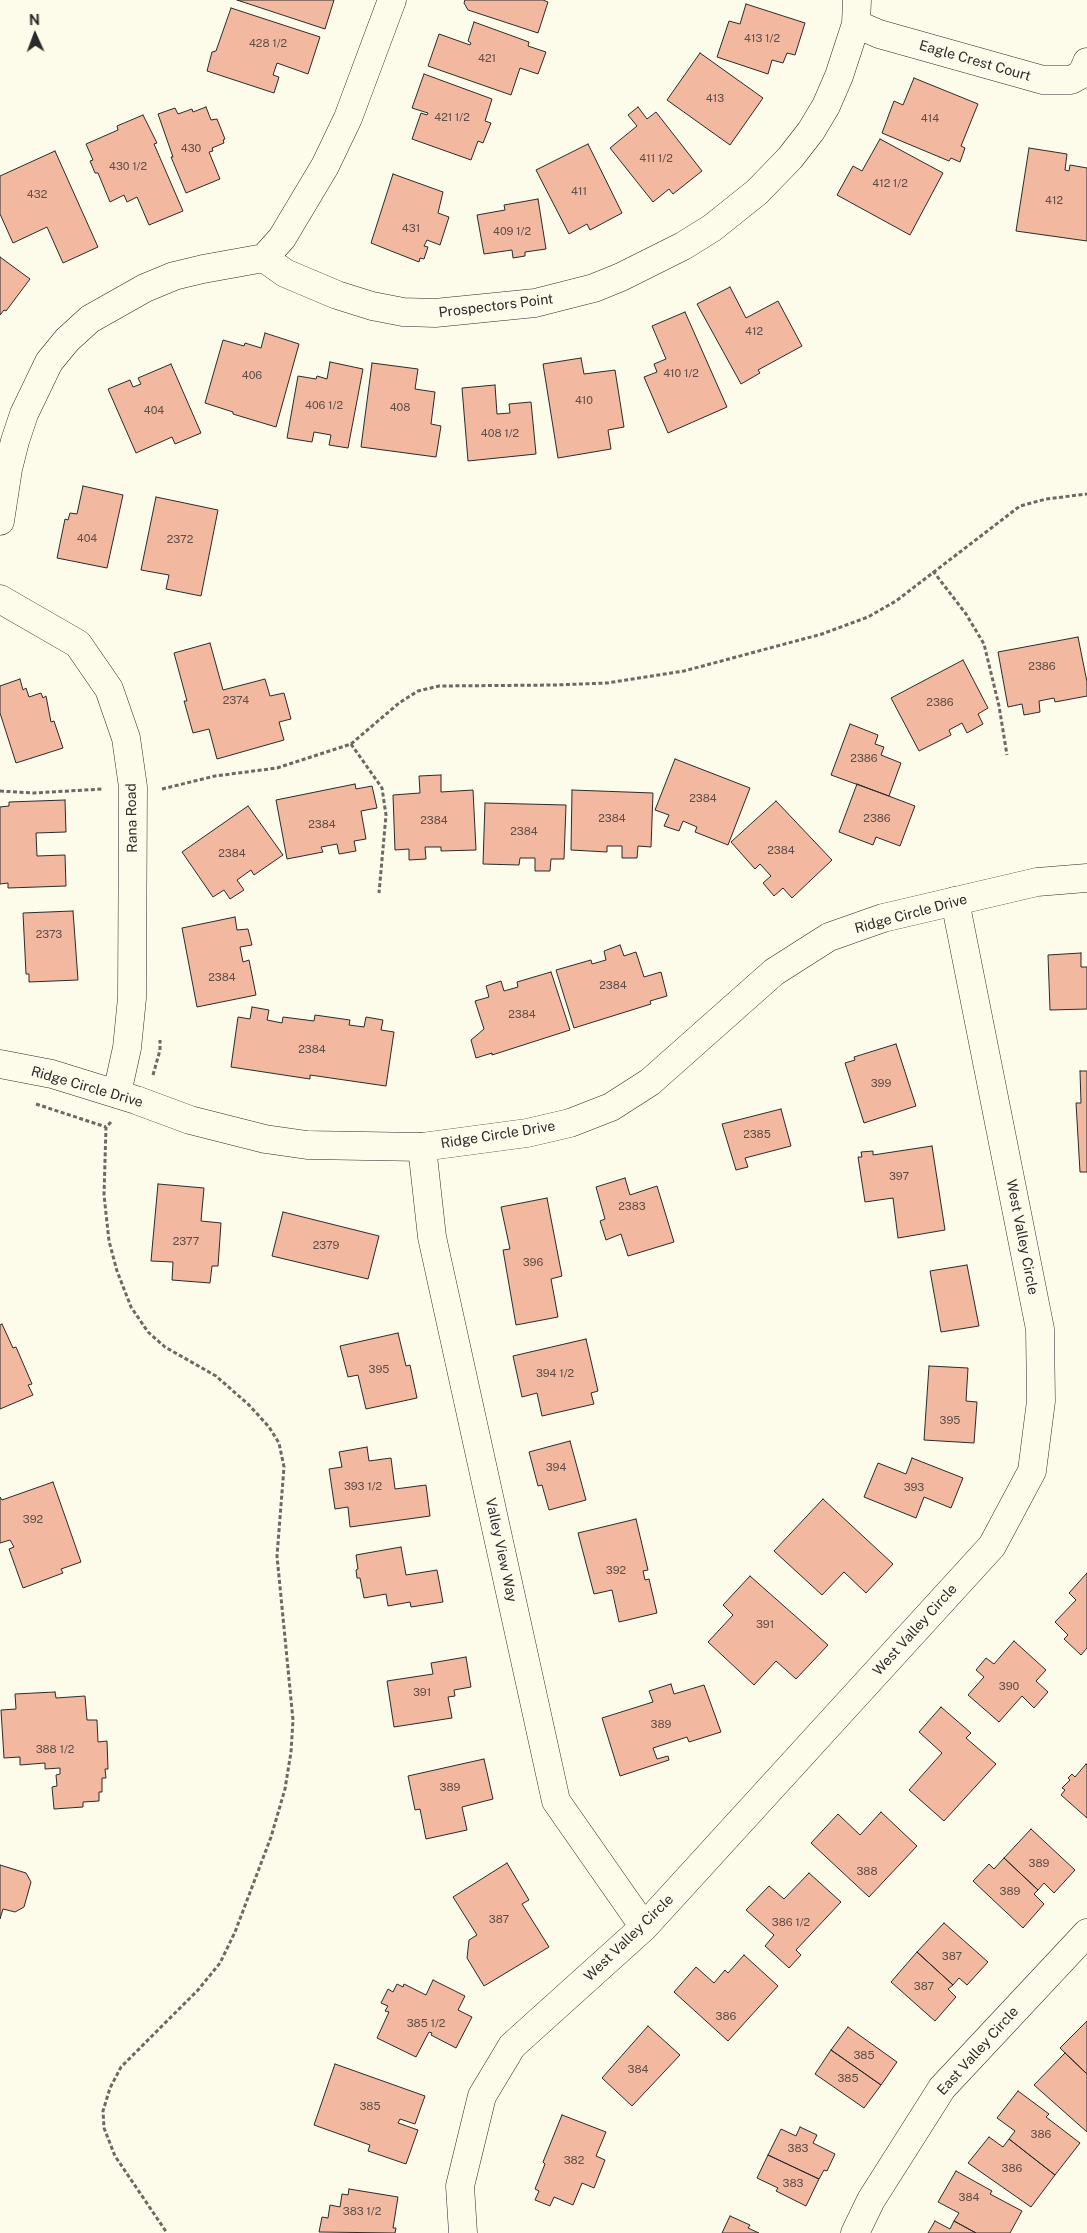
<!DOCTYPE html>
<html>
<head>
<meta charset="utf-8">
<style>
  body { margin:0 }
  #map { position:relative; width:1087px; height:2233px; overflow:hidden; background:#fdfbea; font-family:"Public Sans",sans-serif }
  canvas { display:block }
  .north { position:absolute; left:10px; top:10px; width:50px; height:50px; -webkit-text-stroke:4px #fdfbea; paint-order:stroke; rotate:358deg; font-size:14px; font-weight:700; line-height:20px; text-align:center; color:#2b2b2b }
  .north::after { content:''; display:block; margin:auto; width:18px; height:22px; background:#2b2b2b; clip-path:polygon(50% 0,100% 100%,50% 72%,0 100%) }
</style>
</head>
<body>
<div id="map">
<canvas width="1087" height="2233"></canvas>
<div class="north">N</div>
</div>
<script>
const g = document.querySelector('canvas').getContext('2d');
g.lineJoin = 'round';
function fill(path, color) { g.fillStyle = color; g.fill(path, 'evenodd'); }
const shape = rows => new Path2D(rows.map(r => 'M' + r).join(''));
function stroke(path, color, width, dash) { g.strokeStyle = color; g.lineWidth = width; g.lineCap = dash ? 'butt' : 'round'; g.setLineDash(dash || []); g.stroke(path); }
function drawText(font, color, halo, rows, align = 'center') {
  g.font = font + ' "Public Sans",sans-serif'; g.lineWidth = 4; g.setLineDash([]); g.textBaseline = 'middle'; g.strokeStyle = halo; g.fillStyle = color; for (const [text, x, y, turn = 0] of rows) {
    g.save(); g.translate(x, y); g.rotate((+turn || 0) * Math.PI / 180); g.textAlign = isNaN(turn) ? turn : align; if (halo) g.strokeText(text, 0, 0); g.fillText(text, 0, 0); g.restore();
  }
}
const building = shape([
  [237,0,334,0,325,29,237,0],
  [465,0,543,0,548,2,538,33,468,10,464,3,465,0],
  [746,4,805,23,795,55,787,53,783,63,772,60,768,74,717,57,729,21,740,24,746,4],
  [231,8,320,37,308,74,277,63,273,75,279,77,274,93,207,71,212,52,216,51,231,8],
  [474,22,529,42,528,46,546,52,538,74,520,68,511,95,428,66,439,34,470,45,471,43,468,41,474,22],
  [700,53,763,98,730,145,667,100,700,53],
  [424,74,492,99,485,121,491,123,483,143,478,141,471,160,412,139,421,113,427,115,428,113,412,108,424,74],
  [914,78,978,104,961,146,965,148,960,162,951,158,949,161,882,133,894,101,903,105,914,78],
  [206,107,211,120,217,119,225,139,223,140,224,143,212,148,213,151,209,152,220,179,186,193,171,157,173,157,158,114,175,108,178,114,192,109,193,112,206,107],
  [638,107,647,119,656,112,702,171,673,194,669,189,653,202,610,148,637,126,628,115,638,107],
  [143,115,157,143,154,144,183,211,149,225,137,197,127,202,124,195,110,202,98,173,95,173,90,161,93,160,86,144,118,130,117,126,143,115],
  [880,139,943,173,910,235,837,195,853,166,862,171,880,139],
  [588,144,622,213,590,230,587,224,569,234,536,170,588,144],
  [1029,148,1067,154,1065,170,1069,171,1070,165,1087,168,1087,241,1016,231,1029,148],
  [55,151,98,247,63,263,47,227,13,243,0,214,0,176,55,151],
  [393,174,443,192,438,213,449,217,440,245,427,240,424,246,428,247,424,259,420,258,419,262,371,243,393,174],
  [538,199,546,249,525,252,525,256,513,258,512,250,484,254,477,215,505,210,504,205,538,199],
  [0,257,30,279,6,311,4,310,0,315,0,257],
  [730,287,746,318,778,301,802,346,758,370,760,373,741,384,697,304,730,287],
  [685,312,727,407,668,433,644,377,657,372,654,364,666,359,652,326,685,312],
  [265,333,299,344,276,427,233,414,233,412,205,403,223,340,244,346,245,343,261,348,265,333],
  [581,358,584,374,615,370,624,427,608,430,611,449,558,458,543,364,581,358],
  [330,362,363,369,348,448,329,445,331,435,314,432,312,442,287,438,298,376,316,379,317,376,327,379,330,362],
  [372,363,418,369,415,389,435,392,431,424,441,426,436,457,361,447,372,363],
  [171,364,201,433,175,444,172,437,136,453,108,389,130,380,133,387,141,384,138,378,171,364],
  [495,385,497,414,510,413,509,404,531,402,536,454,468,461,462,388,495,385],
  [83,486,123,495,107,568,57,558,65,519,68,520,70,513,77,514,83,486],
  [156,497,218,510,201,596,166,589,169,575,141,570,156,497],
  [1078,637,1087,682,1087,696,1055,702,1054,698,1039,701,1040,712,1024,715,1022,704,1008,707,998,652,1078,637],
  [210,643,223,690,265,679,270,696,284,693,291,719,279,722,284,740,217,759,209,729,193,733,184,701,187,701,174,653,210,643],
  [963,660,988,708,978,714,983,724,967,733,962,723,949,730,951,735,919,751,891,698,963,660],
  [20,679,23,690,26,688,29,697,41,693,43,698,46,696,51,722,54,721,63,748,16,763,0,713,0,686,20,679],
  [850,724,878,735,875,744,884,747,881,755,901,763,889,796,831,775,850,724],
  [675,759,750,788,728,845,695,832,697,827,683,821,679,831,664,826,669,815,655,810,675,759],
  [441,775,441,792,473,790,476,850,441,851,441,847,425,847,426,859,409,860,409,849,395,850,393,795,420,793,419,776,441,775],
  [355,784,356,789,372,786,377,808,361,811,366,839,354,841,356,851,339,854,337,844,321,847,323,852,287,859,276,800,355,784],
  [857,784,915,806,900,846,876,837,873,845,839,832,857,784],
  [572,790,653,793,651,847,638,846,637,858,622,858,622,846,607,846,607,852,571,850,572,790],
  [65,800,66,832,36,833,37,856,65,855,66,886,8,888,8,883,0,884,0,807,9,806,9,802,65,800],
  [776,801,832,860,792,898,783,888,774,896,763,883,771,876,760,864,755,869,731,842,776,801],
  [485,803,566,805,564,859,551,859,550,871,535,871,535,858,520,858,519,865,483,864,485,803],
  [248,806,283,855,254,875,251,870,237,880,244,890,230,899,224,890,213,897,182,852,248,806],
  [73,911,78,980,29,982,29,974,26,974,23,913,73,911],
  [235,917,237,930,248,929,252,945,240,947,243,962,249,960,256,995,197,1007,182,928,235,917],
  [620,945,624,956,636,952,644,977,661,972,667,996,650,1001,651,1004,574,1028,556,970,591,960,592,964,606,960,604,951,620,945],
  [1081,953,1081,967,1087,967,1087,1009,1050,1010,1048,955,1081,953],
  [551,972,570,1030,492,1055,492,1053,476,1058,471,1040,484,1029,475,1001,489,997,486,986,501,981,504,991,518,987,517,982,551,972],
  [252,1007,269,1010,267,1020,282,1023,283,1017,314,1021,315,1015,350,1020,349,1025,364,1027,366,1017,383,1020,381,1030,394,1032,386,1086,310,1075,310,1079,231,1067,238,1017,250,1019,252,1007],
  [896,1044,916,1106,864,1123,845,1063,855,1060,854,1057,896,1044],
  [1080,1071,1087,1071,1087,1172,1080,1172,1076,1103,1081,1103,1080,1071],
  [781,1109,791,1146,745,1158,748,1167,736,1170,722,1124,781,1109],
  [932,1146,945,1230,898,1238,893,1198,865,1202,858,1157,862,1157,861,1152,873,1151,873,1155,932,1146],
  [625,1178,630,1195,657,1186,674,1242,628,1256,621,1234,606,1240,600,1221,605,1219,596,1187,625,1178],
  [158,1184,204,1188,201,1221,221,1223,218,1266,212,1266,210,1283,172,1280,173,1262,151,1261,158,1184],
  [547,1198,562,1276,551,1279,558,1317,516,1325,503,1250,510,1249,501,1207,547,1198],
  [283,1212,379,1236,368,1279,272,1256,283,1212],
  [967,1265,979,1326,941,1332,930,1271,967,1265],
  [2,1324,13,1348,16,1347,32,1384,28,1385,33,1395,0,1409,0,1325,2,1324],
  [398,1333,406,1366,410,1365,417,1398,366,1409,358,1375,348,1377,340,1346,398,1333],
  [586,1339,598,1391,591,1393,594,1404,542,1416,537,1393,522,1397,513,1356,586,1339],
  [929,1366,968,1368,966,1401,977,1402,974,1443,924,1440,929,1366],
  [570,1441,586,1500,549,1510,542,1485,538,1486,529,1452,570,1441],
  [367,1447,369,1461,391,1458,395,1489,426,1485,430,1516,350,1527,348,1507,335,1509,329,1469,342,1467,339,1452,367,1447],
  [912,1458,963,1478,951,1508,924,1497,916,1518,864,1497,878,1463,906,1474,912,1458],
  [53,1482,81,1562,61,1569,63,1573,23,1588,9,1549,14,1547,10,1540,0,1543,0,1497,2,1500,53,1482],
  [823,1499,893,1564,866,1593,844,1572,822,1595,774,1551,823,1499],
  [636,1519,648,1570,643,1571,645,1580,649,1579,657,1613,619,1622,612,1590,594,1594,578,1533,636,1519],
  [401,1547,406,1575,437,1570,443,1602,411,1607,410,1602,388,1606,386,1594,364,1598,360,1578,357,1578,356,1570,358,1569,356,1555,401,1547],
  [1087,1573,1087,1648,1081,1655,1064,1639,1068,1635,1055,1622,1076,1600,1069,1593,1087,1573],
  [750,1576,828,1645,796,1679,776,1661,754,1685,708,1642,733,1615,723,1605,750,1576],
  [1014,1641,1046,1670,1036,1681,1048,1692,1034,1708,1022,1696,999,1722,968,1695,984,1677,976,1670,986,1658,994,1664,1014,1641],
  [466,1657,471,1687,454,1690,455,1696,448,1697,452,1718,394,1727,387,1681,433,1674,431,1663,466,1657],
  [671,1684,674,1694,704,1685,721,1732,689,1742,687,1737,653,1748,657,1759,668,1756,669,1760,620,1776,602,1718,653,1702,649,1691,671,1684],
  [55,1692,56,1698,85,1696,87,1720,97,1720,98,1742,107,1741,108,1769,105,1769,106,1778,102,1778,102,1792,99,1792,99,1801,83,1802,83,1807,54,1809,52,1787,57,1786,56,1775,60,1774,60,1768,45,1769,45,1763,20,1765,20,1757,4,1758,1,1710,16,1709,15,1694,55,1692],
  [941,1707,971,1733,966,1738,996,1764,944,1821,909,1790,942,1753,919,1732,941,1707],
  [484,1759,493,1799,462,1807,467,1830,426,1839,420,1809,415,1810,408,1776,484,1759],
  [1086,1764,1087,1765,1087,1818,1061,1795,1065,1790,1062,1788,1070,1780,1068,1778,1072,1774,1075,1777,1086,1764],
  [881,1812,917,1846,869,1897,811,1843,838,1814,860,1835,881,1812],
  [1031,1829,1075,1870,1054,1893,1044,1883,1038,1890,1004,1858,1031,1829],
  [1004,1858,1038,1890,1034,1894,1044,1904,1023,1928,973,1881,989,1864,994,1869,1004,1858],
  [507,1863,529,1900,522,1904,549,1947,484,1986,467,1958,469,1940,477,1935,453,1897,507,1863],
  [0,1865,26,1873,31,1882,24,1907,15,1912,3,1909,0,1919,0,1865],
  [809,1873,841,1902,796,1950,801,1955,789,1968,765,1946,774,1935,746,1910,769,1886,784,1899,809,1873],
  [944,1923,988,1962,967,1985,959,1978,953,1985,917,1952,944,1923],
  [917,1952,953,1985,948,1989,956,1997,935,2021,891,1982,917,1952],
  [744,1955,778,1986,728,2041,674,1992,696,1967,714,1983,725,1970,728,1973,744,1955],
  [433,1980,465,1996,458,2010,472,2017,456,2048,431,2035,432,2033,429,2032,416,2057,377,2038,389,2012,385,2011,388,2006,381,2003,388,1989,393,1992,397,1984,403,1987,404,1984,426,1995,433,1980],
  [1087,2021,1087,2074,1060,2048,1087,2021],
  [648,2026,680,2055,632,2106,602,2078,648,2026],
  [848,2027,897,2062,881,2085,831,2050,848,2027],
  [831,2050,881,2085,864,2108,815,2074,831,2050],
  [1065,2053,1087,2074,1087,2132,1034,2085,1065,2053],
  [335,2064,425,2096,415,2124,400,2119,398,2123,418,2130,406,2164,368,2151,370,2145,314,2125,335,2064],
  [1018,2091,1049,2114,1046,2117,1080,2143,1055,2175,1009,2139,1015,2131,997,2118,1018,2091],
  [562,2115,606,2132,596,2156,605,2160,594,2188,582,2183,573,2205,554,2197,550,2206,535,2200,539,2191,535,2189,545,2164,543,2162,562,2115],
  [800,2127,817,2135,813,2143,835,2154,827,2171,824,2170,819,2179,768,2155,781,2129,796,2136,800,2127],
  [989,2137,1003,2147,1009,2139,1055,2175,1031,2207,968,2163,989,2137],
  [768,2155,819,2179,806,2206,776,2191,778,2188,757,2178,768,2155],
  [956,2171,992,2191,990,2194,1022,2211,1010,2233,976,2233,954,2221,959,2213,938,2202,956,2171],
  [349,2189,398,2197,393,2228,396,2228,395,2233,319,2232,322,2217,328,2218,330,2205,340,2207,342,2194,348,2195,349,2189],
  [730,2216,750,2225,748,2228,759,2233,722,2233,730,2216],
  [935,2221,950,2229,954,2221,976,2233,928,2233,935,2221]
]);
const path = shape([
  [933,571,966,614,984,644,999,706,1007,755],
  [351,744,382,788,386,815,379,893],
  [162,789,215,776,277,768,351,744,399,703,418,691,439,686,555,685,607,683,684,671,822,634,868,617,896,601,1020,506,1046,499,1087,494],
  [0,791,34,793,103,789],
  [153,1075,160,1050,160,1040],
  [36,1104,106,1127],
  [111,1122,106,1127,104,1195,109,1241,117,1271,131,1307,148,1332,165,1347,216,1376,249,1405,269,1427,279,1443,284,1467,277,1556,293,1720,291,1752,285,1789,271,1837,235,1932,220,1963,198,1990,121,2067,110,2088,103,2111,104,2128,115,2156,167,2233]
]);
const street = shape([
  [856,24,879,34,1043,80,1071,80,1082,74,1087,62],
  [264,258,285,273,337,295,372,306,403,312,435,313,535,303,594,288,621,277,683,246,712,228,757,192,790,158,811,131,826,106,839,76,856,24,857,0],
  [0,521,8,469,15,441,24,414,49,362,67,340,90,319,145,288,174,276,203,269,264,258,282,238,325,166,348,118,392,0],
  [0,599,78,644,109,689,126,738,133,787,132,998,127,1048,117,1093],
  [422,1147,432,1237,556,1801,644,1927],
  [463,2233,460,2186,482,2096,512,2046,644,1927,992,1546,1032,1471,1041,1401,1040,1329,955,901],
  [855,2233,871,2200,942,2088,1087,1933]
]);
const secondary = shape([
  [0,1064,52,1074,136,1100,190,1120,265,1139,307,1145,422,1147,527,1133,570,1123,611,1107,650,1082,774,972,829,937,883,918,1037,882,1087,878]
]);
const numberNames = [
  ["413 1/2",762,39],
  ["428 1/2",268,44],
  ["421",487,59],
  ["413",715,99],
  ["421 1/2",452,118],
  ["414",930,119],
  ["430",191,149],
  ["411 1/2",656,159],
  ["430 1/2",128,167],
  ["412 1/2",890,184],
  ["411",579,192],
  ["432",37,195],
  ["412",1054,201],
  ["431",411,229],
  ["409 1/2",512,232],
  ["412",754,332],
  ["410 1/2",681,374],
  ["406",252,376],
  ["410",584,401],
  ["406 1/2",324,406],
  ["408",400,408],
  ["404",154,411],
  ["408 1/2",500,434],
  ["404",87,539],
  ["2372",180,540],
  ["2386",1042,667],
  ["2374",236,701],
  ["2386",940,703],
  ["2386",864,759],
  ["2384",703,799],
  ["2384",612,819],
  ["2386",877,819],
  ["2384",434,821],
  ["2384",322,825],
  ["2384",524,832],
  ["2384",781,851],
  ["2384",232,854],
  ["2373",49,935],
  ["2384",222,978],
  ["2384",613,986],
  ["2384",522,1015],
  ["2384",312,1050],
  ["399",881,1084],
  ["2385",757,1135],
  ["397",899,1177],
  ["2383",632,1207],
  ["2377",186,1242],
  ["2379",326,1246],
  ["396",533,1263],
  ["395",379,1370],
  ["394 1/2",555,1374],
  ["395",950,1421],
  ["394",556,1468],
  ["393 1/2",363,1487],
  ["393",914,1488],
  ["392",33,1520],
  ["392",616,1571],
  ["391",765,1625],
  ["390",1009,1687],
  ["391",422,1693],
  ["389",661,1725],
  ["388 1/2",55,1750],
  ["389",450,1788],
  ["389",1039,1864],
  ["388",867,1872],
  ["389",1010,1892],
  ["387",499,1920],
  ["386 1/2",791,1923],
  ["387",952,1957],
  ["387",924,1987],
  ["386",726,2017],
  ["385 1/2",426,2024],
  ["385",864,2056],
  ["384",638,2070],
  ["385",848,2079],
  ["385",370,2107],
  ["386",1041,2135],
  ["383",798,2149],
  ["382",574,2161],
  ["386",1012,2169],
  ["383",793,2184],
  ["384",969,2198],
  ["383 1/2",362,2212]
];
const streetNames = [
  ["Eagle Crest Court",975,61,16],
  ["Prospectors Point",496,306,-7],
  ["Rana Road",132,818,-91],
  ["Ridge Circle Drive",911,914,-15],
  ["Ridge Circle Drive",87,1087,16],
  ["Ridge Circle Drive",498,1135,-9],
  ["West Valley Circle",1022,1237,79],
  ["Valley View Way",501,1550,78],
  ["West Valley Circle",915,1630,-48],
  ["West Valley Circle",629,1938,-44],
  ["East Valley Circle",978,2051,-48]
];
fill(building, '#f2b8a0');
stroke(building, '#2b2b2b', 1);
stroke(street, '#2b2b2b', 29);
stroke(secondary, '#2b2b2b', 29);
stroke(path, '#6a6964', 3, [4, 2.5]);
stroke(street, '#fdfbea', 28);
stroke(secondary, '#fdfbea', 28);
drawText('11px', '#5d4e48', null, numberNames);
drawText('14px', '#2b2b2b', '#fdfbea', streetNames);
</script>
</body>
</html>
